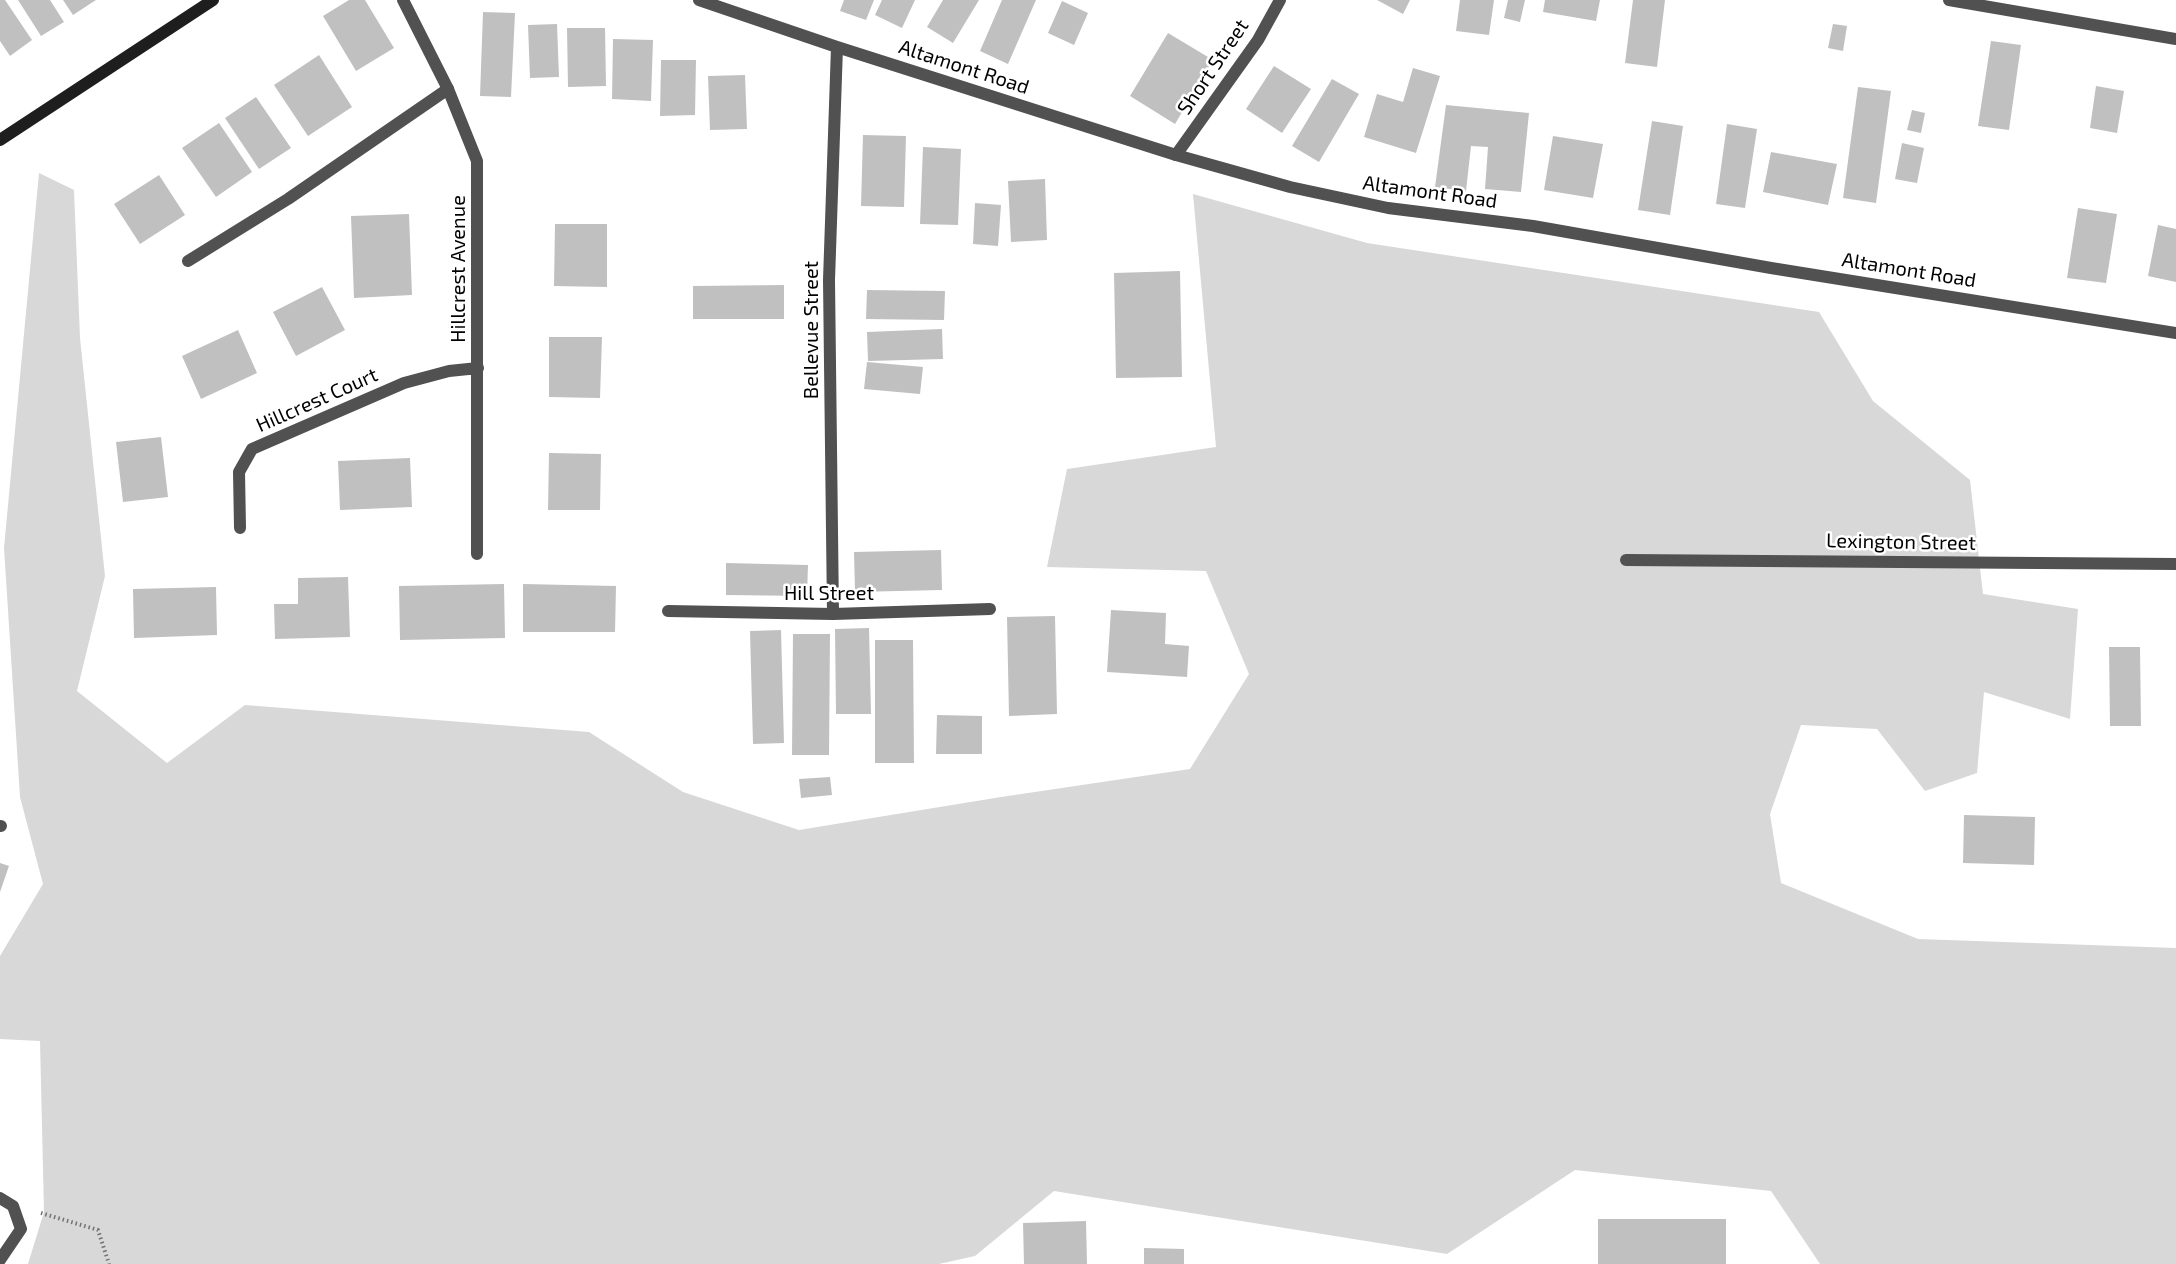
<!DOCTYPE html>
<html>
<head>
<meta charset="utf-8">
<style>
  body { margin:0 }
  canvas { display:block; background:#fff }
</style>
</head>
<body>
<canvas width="2176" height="1264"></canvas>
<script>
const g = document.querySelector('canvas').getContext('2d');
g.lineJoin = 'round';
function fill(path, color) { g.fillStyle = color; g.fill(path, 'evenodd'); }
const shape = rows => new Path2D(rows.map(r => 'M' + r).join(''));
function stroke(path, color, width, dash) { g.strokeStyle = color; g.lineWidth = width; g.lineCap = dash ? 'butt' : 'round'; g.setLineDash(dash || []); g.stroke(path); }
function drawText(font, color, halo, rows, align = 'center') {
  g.font = font + ' "Exo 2",sans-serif'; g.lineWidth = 5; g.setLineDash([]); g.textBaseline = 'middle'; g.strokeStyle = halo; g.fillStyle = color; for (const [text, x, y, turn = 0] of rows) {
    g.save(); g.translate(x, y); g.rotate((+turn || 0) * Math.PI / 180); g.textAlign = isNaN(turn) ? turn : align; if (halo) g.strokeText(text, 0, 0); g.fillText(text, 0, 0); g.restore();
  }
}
const green = shape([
  [39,173,74,190,80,338,105,576,77,691,167,763,245,705,589,732,683,792,799,830,1001,797,1190,769,1249,674,1206,571,1047,567,1067,469,1216,447,1193,194,1367,243,1819,312,1873,401,1970,480,1983,594,2078,609,2070,719,1984,692,1977,773,1925,791,1877,729,1801,725,1770,814,1781,883,1918,939,2176,948,2176,1264,1820,1264,1771,1191,1575,1170,1447,1254,1054,1191,975,1256,939,1264,28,1264,44,1212,40,1041,0,1039,0,956,43,884,20,797,4,548]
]);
const building = shape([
  [0,0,5,0,32,40,10,56,0,41],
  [18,0,50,0,64,22,41,36],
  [63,0,96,0,73,15],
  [349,0,365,0,394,48,356,71,323,16],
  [844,0,874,0,866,20,840,11],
  [882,0,915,0,902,28,875,15],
  [943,0,979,0,953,43,927,27],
  [1002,0,1036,0,1008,64,980,51],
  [1377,0,1410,0,1403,14],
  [1460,0,1494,0,1489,35,1456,31],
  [1508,0,1525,0,1520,22,1504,18],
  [1545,0,1600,0,1596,21,1543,12],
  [1633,0,1665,0,1657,67,1625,63],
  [1062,1,1088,13,1074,45,1048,33],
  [483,12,515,13,511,97,480,96],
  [557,24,559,77,530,78,528,25],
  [1833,24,1847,26,1843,51,1828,48],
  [567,28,605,28,606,86,568,87],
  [1168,33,1213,60,1175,124,1130,96],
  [613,39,653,40,651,101,612,99],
  [1991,41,2021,45,2009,130,1978,126],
  [319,55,352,107,308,136,274,85],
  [661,60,696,60,695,115,660,116],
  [1274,66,1311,89,1282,133,1246,109],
  [1413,68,1440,76,1416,153,1364,137,1377,94,1403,102],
  [745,75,747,129,710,130,708,76],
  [1332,79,1359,94,1319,162,1292,146],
  [2096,86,2124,91,2117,133,2090,128],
  [1858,87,1891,91,1876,203,1843,198],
  [256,97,291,148,259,169,225,118],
  [1446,105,1529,113,1521,192,1485,189,1488,147,1471,146,1466,191,1435,187],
  [1912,110,1925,113,1921,133,1907,130],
  [1652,121,1683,126,1670,215,1638,210],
  [219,123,252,172,216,197,182,148],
  [1727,124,1757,129,1745,208,1716,204],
  [863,135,906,136,904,207,861,206],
  [1553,136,1603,144,1593,198,1544,190],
  [1902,143,1924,148,1917,183,1895,179],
  [923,147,961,149,958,225,920,224],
  [1771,152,1837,164,1828,205,1763,192],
  [159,175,185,215,140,244,114,204],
  [1045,179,1047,240,1011,242,1008,181],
  [975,203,1001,205,998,246,973,244],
  [2078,208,2117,214,2106,283,2067,278],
  [409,214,412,295,354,298,351,216],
  [555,224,607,224,607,287,554,286],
  [2158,225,2176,229,2176,282,2148,276],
  [1180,271,1182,377,1116,378,1114,273],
  [784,285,784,319,693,319,693,286],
  [322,287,345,330,296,356,273,312],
  [867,290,945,291,944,320,866,319],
  [942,329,943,359,868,361,867,332],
  [238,330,257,373,201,399,182,356],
  [549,337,602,337,600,398,549,397],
  [867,362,923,367,920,394,864,389],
  [161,437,168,497,123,502,116,442],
  [549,453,601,454,600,510,548,510],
  [410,458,412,507,340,510,338,461],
  [941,550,942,590,855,592,854,552],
  [726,563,808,565,807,596,726,595],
  [348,577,350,637,275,639,274,604,298,604,298,578],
  [504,584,505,638,400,640,399,586],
  [523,584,616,586,615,632,523,632],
  [216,587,217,635,134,638,133,589],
  [1111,610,1166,613,1165,644,1189,646,1187,677,1107,672],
  [1055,616,1057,714,1009,716,1007,617],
  [869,628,871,714,836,714,835,629],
  [781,630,784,743,753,744,750,631],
  [793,634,830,634,829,755,792,755],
  [875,640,913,640,914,763,875,763],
  [2109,647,2140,647,2141,726,2110,726],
  [937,715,982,716,982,754,936,754],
  [830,777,832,795,801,798,799,779],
  [1964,815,2035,817,2034,865,1963,863],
  [0,863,9,866,0,892],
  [1598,1219,1726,1219,1726,1264,1598,1264],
  [1086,1221,1087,1264,1024,1264,1023,1223],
  [1144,1248,1184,1249,1184,1264,1144,1264]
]);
const path = shape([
  [41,1213,98,1230,109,1264]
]);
const lane = shape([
  [1176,155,1258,40,1280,0],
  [188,261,288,199,448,89],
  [0,826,1,826],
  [0,1198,13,1206,21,1229,0,1260]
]);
const street = shape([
  [403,0,448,89,477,161,477,554],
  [699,0,837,47,1176,155,1290,187,1388,208,1533,226,1771,268,2176,333],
  [1949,0,2176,39],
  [240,528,239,472,252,449,404,383,449,371,478,368],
  [1626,560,2176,564],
  [668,611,833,614,990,609],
  [833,614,829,280,837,47]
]);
const secondary = shape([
  [0,140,213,0]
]);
const streetNames = [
  ["Altamont Road",964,67,18],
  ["Short Street",1213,67,-56],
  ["Altamont Road",1430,192,8],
  ["Hillcrest Avenue",458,269,-90],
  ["Altamont Road",1909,270,9],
  ["Bellevue Street",811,330,-90],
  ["Hillcrest Court",317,400,-24],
  ["Lexington Street",1901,542,1],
  ["Hill Street",829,593]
];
fill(green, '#d8d8d8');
fill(building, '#c0c0c0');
stroke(path, '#737373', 4, [1.5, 3]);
stroke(lane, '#515151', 12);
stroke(street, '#515151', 12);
stroke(secondary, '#1e1e1e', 12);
drawText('20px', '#000', '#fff', streetNames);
</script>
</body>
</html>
